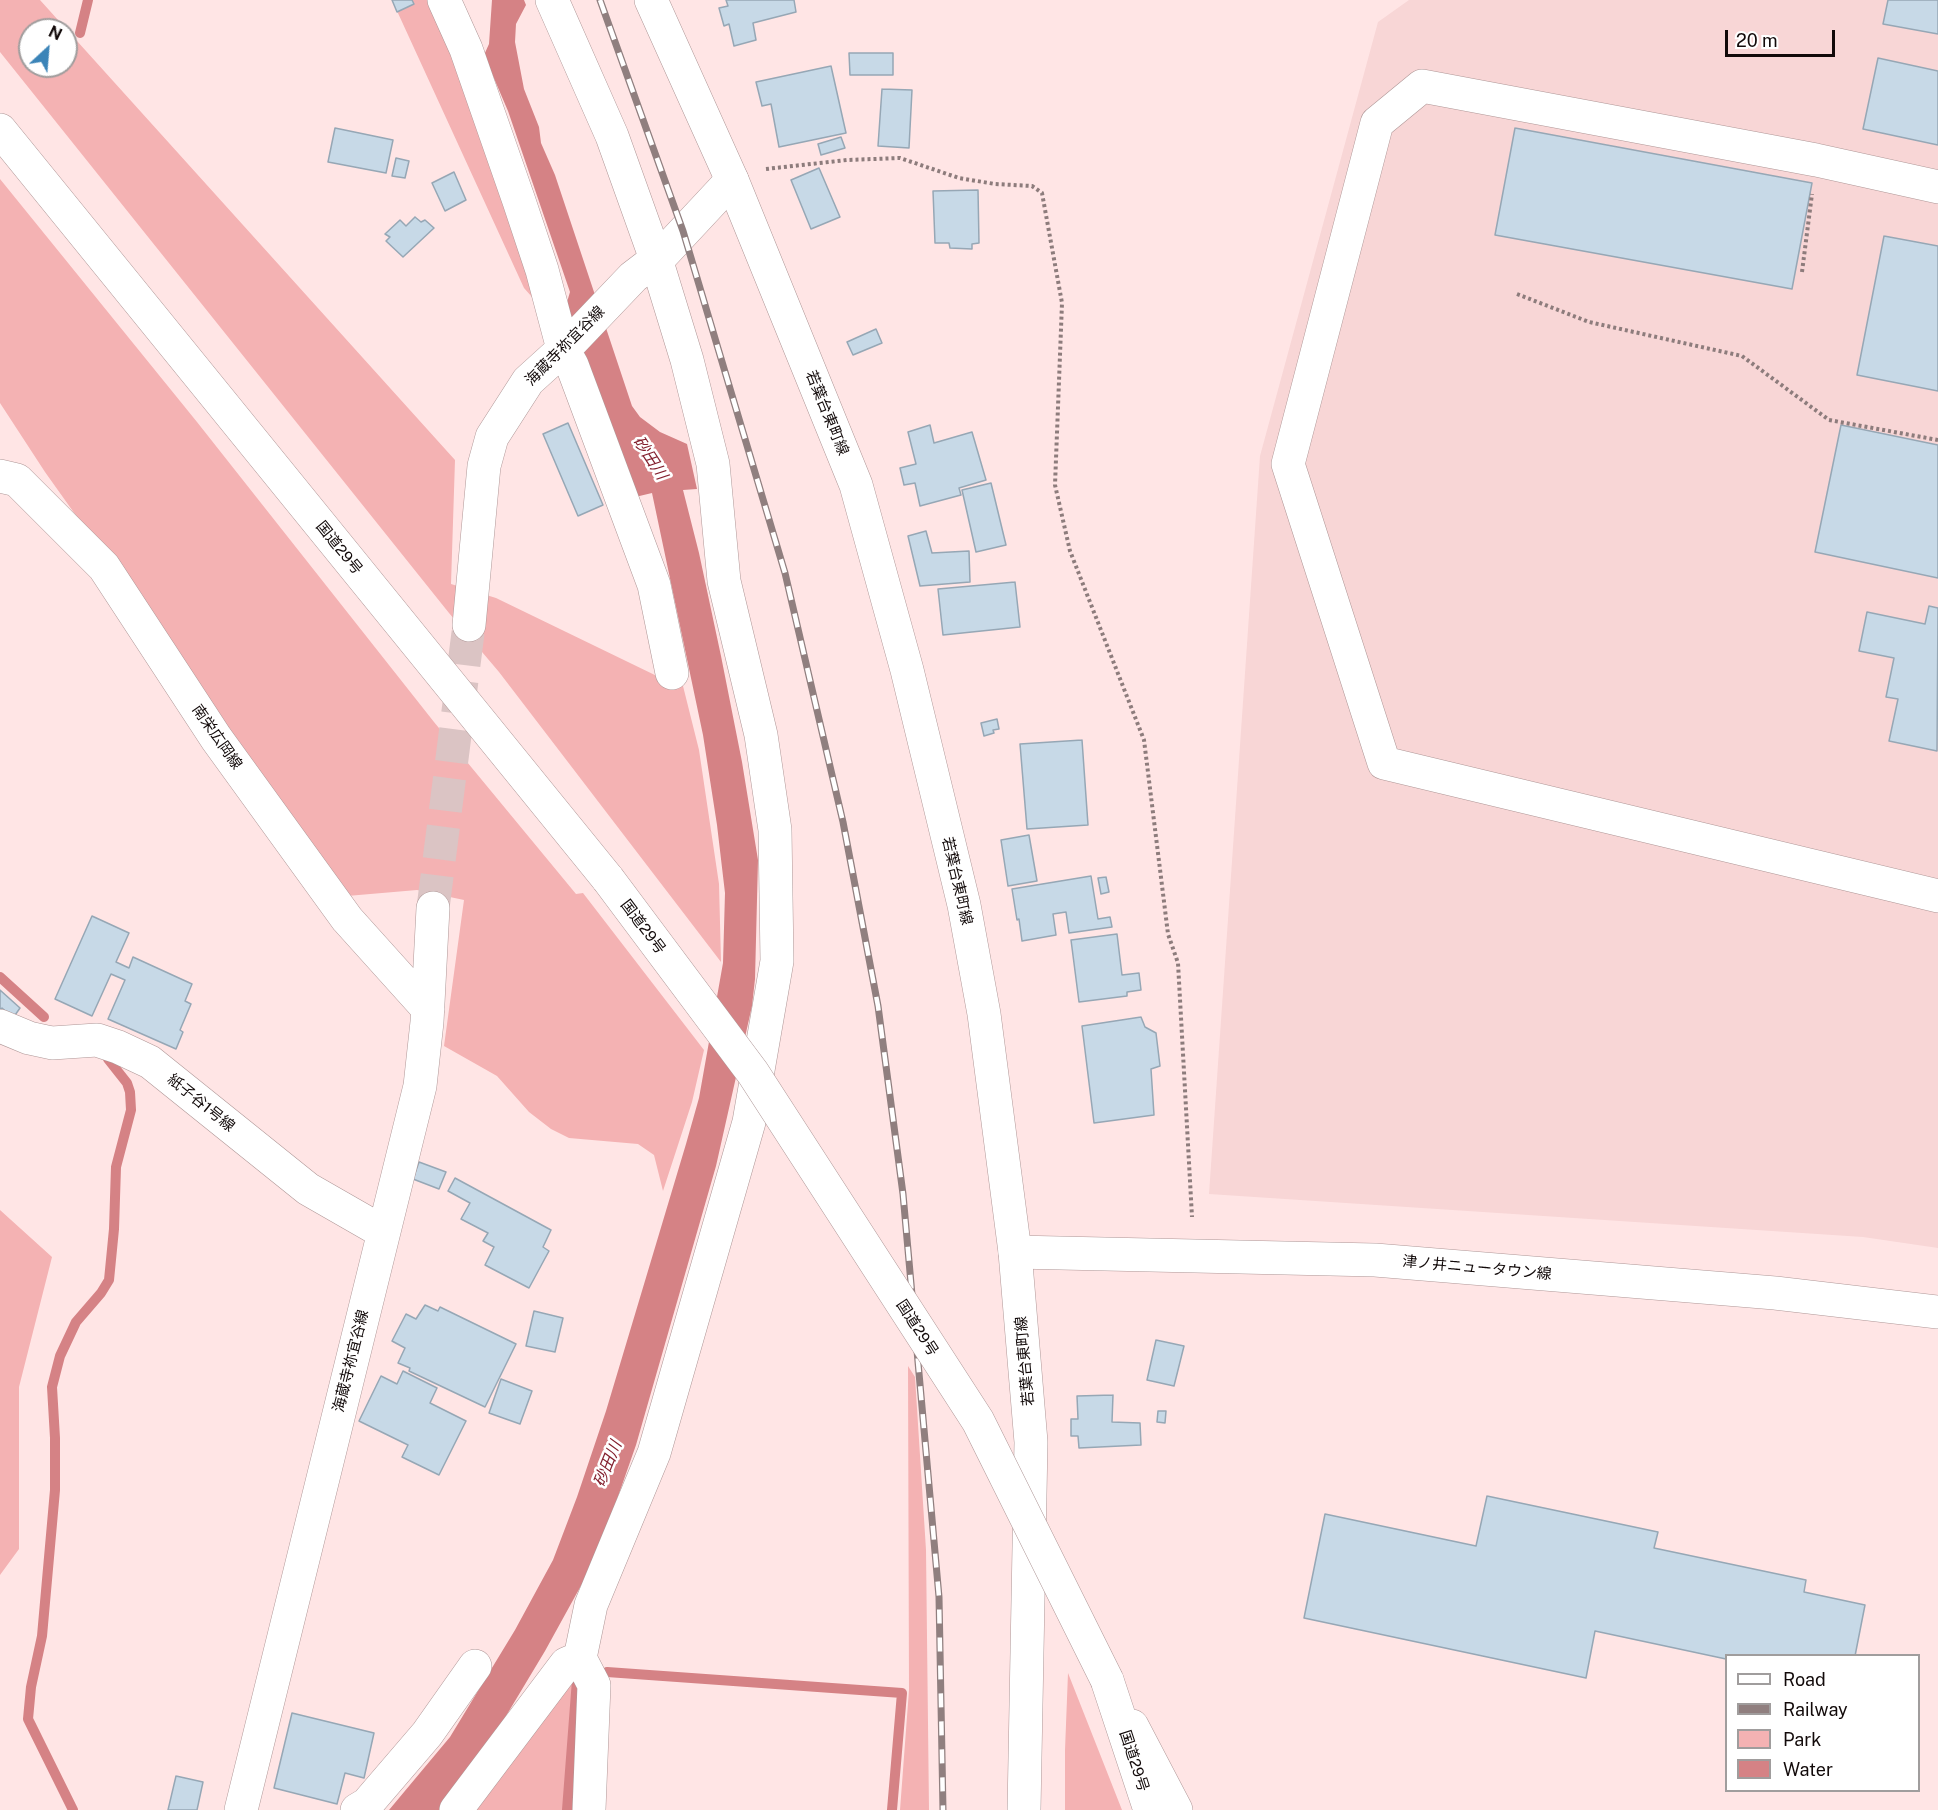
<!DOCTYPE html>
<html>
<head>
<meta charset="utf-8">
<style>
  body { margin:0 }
  #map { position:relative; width:1938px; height:1810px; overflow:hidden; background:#ffe5e5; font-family:"Public Sans",sans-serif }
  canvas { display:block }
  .legend { position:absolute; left:1725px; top:1654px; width:195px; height:138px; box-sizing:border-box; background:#fff; border:2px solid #a09d9d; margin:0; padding:8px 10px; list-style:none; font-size:18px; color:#120a0a }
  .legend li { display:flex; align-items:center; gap:12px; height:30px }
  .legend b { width:30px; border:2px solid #a09d9d }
  .north { position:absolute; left:18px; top:18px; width:60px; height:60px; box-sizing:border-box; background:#fff; border:2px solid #a09d9d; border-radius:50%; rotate:26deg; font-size:16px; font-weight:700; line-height:24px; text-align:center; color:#120a0a }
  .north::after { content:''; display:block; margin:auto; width:21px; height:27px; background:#3b84b8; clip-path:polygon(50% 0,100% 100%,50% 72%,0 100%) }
  .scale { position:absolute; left:1725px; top:30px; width:110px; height:27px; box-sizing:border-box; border:3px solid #120a0a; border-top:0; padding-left:8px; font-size:18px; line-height:21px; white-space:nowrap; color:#120a0a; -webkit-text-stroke:4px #fff; paint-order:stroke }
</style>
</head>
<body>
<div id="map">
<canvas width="1938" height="1810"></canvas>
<ul class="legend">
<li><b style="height:8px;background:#fff"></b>Road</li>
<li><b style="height:8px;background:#907f7f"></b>Railway</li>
<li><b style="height:16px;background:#f4b2b3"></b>Park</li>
<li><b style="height:16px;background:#d58285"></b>Water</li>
</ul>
<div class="north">N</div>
<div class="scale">20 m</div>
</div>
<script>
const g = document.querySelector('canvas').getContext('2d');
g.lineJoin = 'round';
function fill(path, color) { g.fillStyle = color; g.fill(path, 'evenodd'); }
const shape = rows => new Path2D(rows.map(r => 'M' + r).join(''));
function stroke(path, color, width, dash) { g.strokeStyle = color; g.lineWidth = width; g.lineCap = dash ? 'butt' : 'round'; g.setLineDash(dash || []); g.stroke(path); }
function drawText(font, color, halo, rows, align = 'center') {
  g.font = font + ' "Public Sans","Noto Sans JP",sans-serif'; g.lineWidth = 5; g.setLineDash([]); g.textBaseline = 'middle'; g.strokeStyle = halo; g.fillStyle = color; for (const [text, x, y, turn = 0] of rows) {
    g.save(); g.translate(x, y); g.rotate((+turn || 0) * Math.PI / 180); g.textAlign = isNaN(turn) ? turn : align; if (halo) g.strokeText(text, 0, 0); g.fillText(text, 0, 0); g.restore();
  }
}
const built = shape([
  [1409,0,1938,0,1938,1248,1863,1237,1209,1194,1260,456,1378,22]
]);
const green = shape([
  [0,0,40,0,455,460,451,584,496,598,661,678,680,674,699,750,719,884,721,962,499,672,449,613,0,52],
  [30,30,66,30,66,66,30,66],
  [392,0,429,0,471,88,539,305,524,288],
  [0,179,197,422,434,722,576,894,583,893,704,1050,692,1102,663,1191,654,1155,638,1144,569,1138,551,1129,529,1112,497,1076,444,1046,464,900,417,890,347,896,45,472,0,403],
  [0,1210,52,1257,19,1387,19,1549,0,1575],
  [908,1366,915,1377,926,1550,929,1810,900,1810,909,1690],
  [578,1670,575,1810,474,1810],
  [1068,1673,1122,1810,1065,1810,1065,1750]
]);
const water = shape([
  [492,0,524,0,526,5,516,24,515,42,524,89,539,127,541,143,555,175,632,406,640,417,660,432,687,444,697,489,683,490,699,553,721,656,742,762,758,860,755,979,752,1006,716,1166,636,1445,607,1528,583,1582,545,1651,479,1761,450,1797,439,1810,389,1810,450,1737,515,1630,553,1560,577,1497,606,1411,686,1144,699,1098,723,963,725,893,717,825,703,735,652,493,631,498,562,319,570,292,508,111,484,55,489,44]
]);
const stream = shape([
  [80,33,88,0],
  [0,977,44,1017],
  [607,1672,902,1693,892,1810],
  [73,1810,28,1719,31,1687,42,1636,55,1490,55,1438,52,1387,60,1356,76,1322,101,1293,109,1280,114,1229,116,1167,131,1110,130,1092,127,1083,108,1059],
  [567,1810,577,1680]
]);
const building = shape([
  [392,0,412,0,414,4,397,12,392,0],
  [726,0,794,0,796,12,753,23,756,40,734,46,729,24,724,26,719,8,728,6,726,0],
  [1888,0,1938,0,1938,34,1883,24,1888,0],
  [849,53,893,53,893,75,850,75,849,53],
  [1878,58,1938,71,1938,145,1863,129,1878,58],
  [831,66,846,133,779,147,771,104,762,106,756,82,831,66],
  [882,89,912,90,909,148,878,146,882,89],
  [335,128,393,140,386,173,328,162,335,128],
  [1515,128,1812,183,1792,289,1495,235,1515,128],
  [841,137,845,148,821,155,818,144,841,137],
  [396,158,409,161,405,178,392,176,396,158],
  [819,168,840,217,811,229,791,180,819,168],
  [454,172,466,200,445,211,432,183,454,172],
  [978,190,979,243,972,244,972,249,950,248,949,243,935,243,933,191,978,190],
  [415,217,421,222,425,220,434,228,403,257,386,241,390,237,385,234,400,220,406,226,415,217],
  [1884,236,1938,246,1938,391,1857,375,1884,236],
  [876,329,882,343,853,355,847,342,876,329],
  [568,423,603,505,578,516,543,434,568,423],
  [930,425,934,443,972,432,986,480,959,488,961,495,920,506,915,483,904,485,900,468,916,464,908,432,930,425],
  [1841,425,1938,445,1938,578,1815,552,1841,425],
  [991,483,1006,545,976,552,962,490,991,483],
  [926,531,932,553,969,551,970,582,920,586,908,536,926,531],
  [1015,582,1020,627,943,635,938,589,1015,582],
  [1929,606,1938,608,1937,751,1889,741,1898,699,1886,697,1894,658,1859,651,1867,612,1925,624,1929,606],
  [997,719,999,729,993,730,994,733,984,736,981,723,997,719],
  [1082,740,1088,825,1027,829,1020,744,1082,740],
  [1029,835,1037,881,1008,886,1001,840,1029,835],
  [1091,876,1098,919,1110,917,1112,927,1069,933,1066,912,1053,914,1056,935,1022,941,1019,919,1017,920,1012,889,1091,876],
  [1106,877,1109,892,1101,894,1098,878,1106,877],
  [92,916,129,933,116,962,129,968,133,957,192,984,185,1001,191,1004,180,1030,183,1032,176,1049,108,1019,125,980,111,974,92,1016,55,999,92,916],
  [1117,934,1122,975,1139,973,1141,990,1127,992,1127,996,1079,1002,1071,940,1117,934],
  [0,990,20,1008,13,1018,2,1008,0,1010,0,990],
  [1141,1017,1145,1027,1156,1033,1160,1066,1151,1069,1154,1115,1094,1123,1082,1026,1141,1017],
  [419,1162,446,1172,439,1189,413,1179,419,1162],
  [455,1178,551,1230,543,1247,549,1251,529,1288,485,1265,494,1247,483,1241,488,1233,461,1219,470,1203,448,1191,455,1178],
  [425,1305,438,1311,440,1307,516,1344,485,1407,409,1371,410,1368,398,1363,405,1348,392,1341,406,1314,416,1319,425,1305],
  [534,1311,563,1318,555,1352,526,1346,534,1311],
  [1156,1340,1184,1346,1174,1386,1147,1380,1156,1340],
  [403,1371,437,1388,430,1403,466,1421,439,1475,402,1457,408,1445,359,1421,381,1376,397,1384,403,1371],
  [501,1379,532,1391,520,1424,489,1413,501,1379],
  [1113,1395,1112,1422,1140,1423,1141,1445,1079,1448,1078,1436,1071,1436,1071,1419,1078,1419,1077,1396,1113,1395],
  [1158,1411,1166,1411,1165,1423,1157,1422,1158,1411],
  [1487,1496,1658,1532,1654,1548,1806,1580,1804,1592,1865,1605,1855,1656,1726,1656,1726,1659,1595,1631,1586,1678,1304,1618,1325,1514,1476,1546,1487,1496],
  [292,1713,374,1733,364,1778,345,1773,337,1804,274,1788,292,1713],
  [176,1776,203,1782,197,1810,168,1810,176,1776]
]);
const minorTunnel = shape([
  [433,908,469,625]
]);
const path = shape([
  [766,169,847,160,900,158,959,178,995,184,1032,186,1042,193,1062,303,1055,485,1070,551,1144,740,1168,934,1178,963,1192,1217],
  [1802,272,1812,194],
  [1517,294,1589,322,1742,356,1829,420,1938,440]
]);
const minor = shape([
  [444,0,466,49,519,201,542,270,563,349,572,365,654,585,672,673],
  [552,0,612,136,656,259,687,360,713,464,724,581,761,735,775,830,777,961,749,1122,654,1453,591,1605,580,1658,594,1685,589,1810],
  [1938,187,1816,160,1422,86,1377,123,1288,464,1384,763,1938,896],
  [0,476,17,480,104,567,216,738,347,919,428,1009],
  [469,625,484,466,492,437,528,381,571,342,633,277,663,254,732,180],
  [0,1026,29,1038,52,1043,97,1040,118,1047,150,1062,308,1189,383,1232],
  [1015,1252,1375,1260,1775,1293,1938,1312],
  [1132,1726,1176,1810],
  [241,1810,420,1086,427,1022,433,908],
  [357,1810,367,1804,427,1734,475,1666],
  [456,1810,566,1664,580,1658]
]);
const major = shape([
  [651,0,732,180,856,485,907,670,964,905,984,1014,1015,1252,1031,1442,1024,1810]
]);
const highway = shape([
  [0,130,608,879],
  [1107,1680,1150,1810]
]);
const rail = shape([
  [600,0,683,231,785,573,843,822,878,1006,903,1194,939,1597,943,1810]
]);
const highwayBridge = shape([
  [608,879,753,1073,978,1421,1107,1680]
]);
const streetNames = [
  ["海蔵寺祢宜谷線",565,346,-45],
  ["若葉台東町線",827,413,68],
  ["国道29号",339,548,51],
  ["南栄広岡線",217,737,55],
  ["若葉台東町線",957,881,77],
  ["国道29号",643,927,53],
  ["紙子谷1号線",201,1103,39],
  ["津ノ井ニュータウン線",1477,1268,5],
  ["国道29号",917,1328,57],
  ["海蔵寺祢宜谷線",351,1361,-76],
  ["若葉台東町線",1025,1361,-95],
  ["国道29号",1134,1761,72]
];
const waterNames = [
  ["砂田川",650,458,57],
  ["砂田川",608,1464,-68]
];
fill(built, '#f8d6d6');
fill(green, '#f4b2b3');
fill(water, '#d58285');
stroke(stream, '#d58285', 10);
fill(building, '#c7d9e7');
stroke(building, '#96a7b5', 1.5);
stroke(minorTunnel, '#dbc4c4', 33, [33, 16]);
stroke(minor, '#af9797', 34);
stroke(major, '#af9797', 34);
stroke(highway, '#af9797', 34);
stroke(path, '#8d7c7c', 4, [3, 3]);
stroke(minor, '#fff', 33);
stroke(major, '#fff', 33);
stroke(highway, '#fff', 33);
stroke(rail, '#907f7f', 7);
stroke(rail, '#fff', 4.5, [14]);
stroke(highwayBridge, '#af9797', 34, []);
stroke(highwayBridge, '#fff', 33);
drawText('15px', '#120a0a', '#fff', streetNames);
drawText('italic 16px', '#83202e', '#fff', waterNames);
</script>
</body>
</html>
